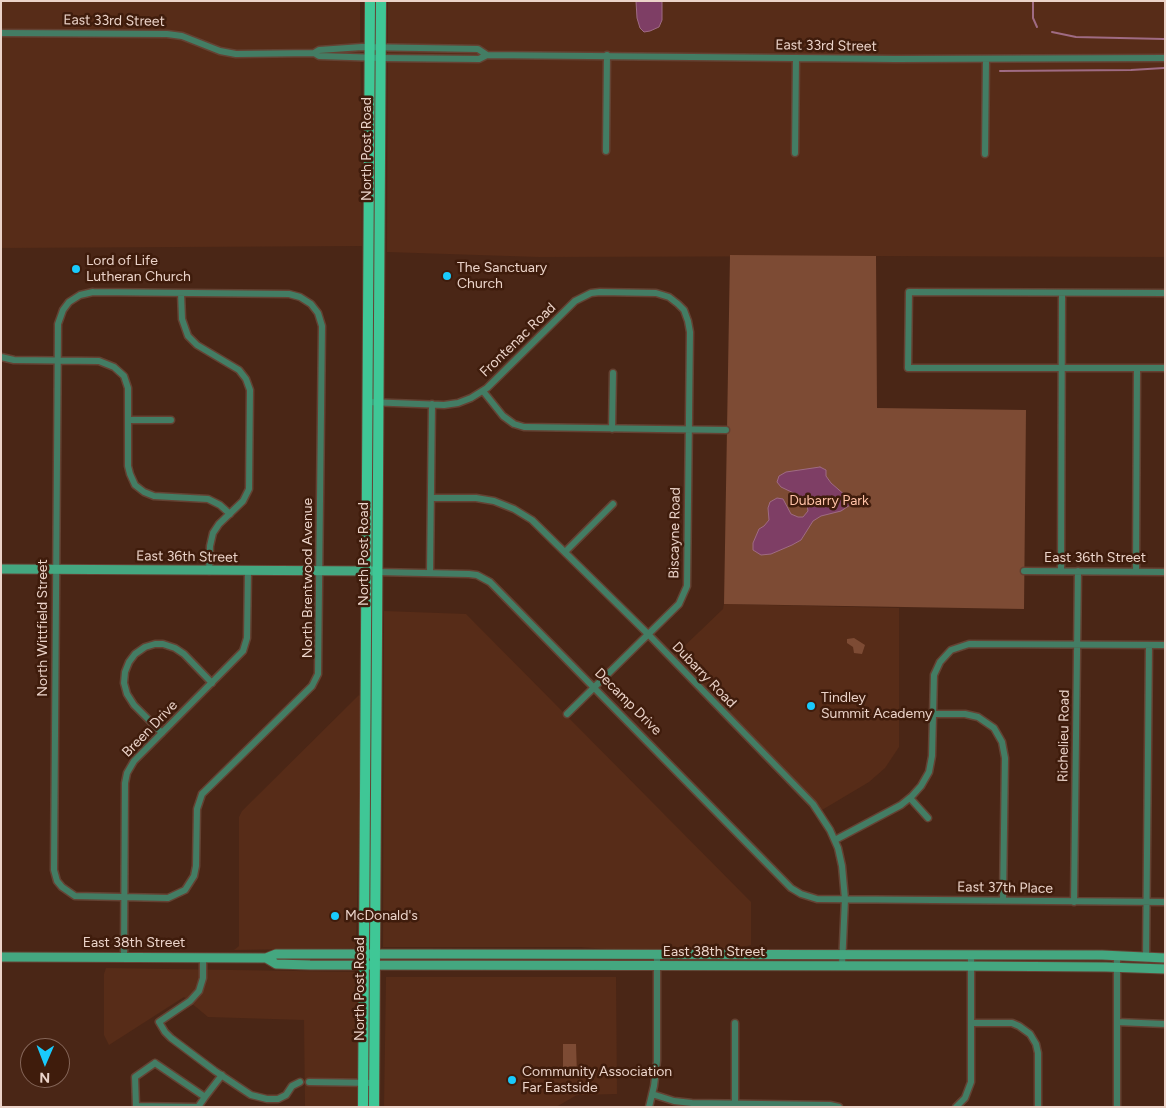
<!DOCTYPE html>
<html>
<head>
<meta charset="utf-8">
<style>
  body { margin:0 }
  #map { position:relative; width:1166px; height:1108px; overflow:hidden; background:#4a2616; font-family:Figtree,sans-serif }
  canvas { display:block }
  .frame { position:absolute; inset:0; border:2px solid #ebd3c9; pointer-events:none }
  .north { position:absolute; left:20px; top:1038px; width:50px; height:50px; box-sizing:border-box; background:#3f1c0c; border:1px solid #846558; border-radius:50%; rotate:181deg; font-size:14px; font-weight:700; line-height:20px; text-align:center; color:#ebd3c9 }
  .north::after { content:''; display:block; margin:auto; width:18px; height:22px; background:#19cafc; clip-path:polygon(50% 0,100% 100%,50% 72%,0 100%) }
</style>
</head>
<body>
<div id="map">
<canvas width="1166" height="1108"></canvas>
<div class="frame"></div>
<div class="north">N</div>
</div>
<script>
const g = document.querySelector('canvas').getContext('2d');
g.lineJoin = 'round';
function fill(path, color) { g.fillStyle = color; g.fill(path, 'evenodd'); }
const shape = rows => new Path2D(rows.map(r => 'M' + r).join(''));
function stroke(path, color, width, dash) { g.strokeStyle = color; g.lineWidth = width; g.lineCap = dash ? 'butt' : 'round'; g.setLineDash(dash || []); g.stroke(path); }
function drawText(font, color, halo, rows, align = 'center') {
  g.font = font + ' Figtree,sans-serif'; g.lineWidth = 5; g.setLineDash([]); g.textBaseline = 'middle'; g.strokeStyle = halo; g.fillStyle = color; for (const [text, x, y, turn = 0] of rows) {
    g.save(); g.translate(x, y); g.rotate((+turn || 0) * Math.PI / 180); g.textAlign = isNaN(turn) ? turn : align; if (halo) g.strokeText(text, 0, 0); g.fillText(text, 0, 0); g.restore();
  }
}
const built = shape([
  [1,1,360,1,362,246,1,248],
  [388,1,1165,1,1165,257,876,256,539,257,387,252],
  [724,604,899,608,899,747,885,768,869,782,822,810,812,798,674,656,723,609],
  [384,611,466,614,751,902,751,945,738,948,620,950,580,947,383,947],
  [359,695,362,698,356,948,234,950,239,946,239,817,242,811],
  [106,968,360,972,359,1107,305,1107,304,1020,208,1017,184,997,109,1045,104,1035,104,974],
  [386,977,616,977,617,1094,577,1095,556,1107,384,1107]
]);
const green = shape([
  [730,255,876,256,877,408,1026,410,1024,609,724,604],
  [854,638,865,645,862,654,854,653,853,647,847,643,847,639],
  [563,1044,576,1044,577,1075,563,1077]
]);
const water = shape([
  [636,1,662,1,662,20,659,27,650,31,644,32,640,28,637,18,636,1],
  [820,467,826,470,826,476,831,483,846,496,850,505,841,511,821,516,813,521,801,540,792,545,771,554,761,555,753,550,753,543,759,529,764,526,769,520,768,508,770,502,777,498,783,499,791,514,798,517,803,517,808,511,807,504,802,497,781,487,777,482,779,476,786,472,820,467]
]);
const stream = shape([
  [1033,1,1033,18,1037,27],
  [1052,32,1076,37,1164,39],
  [1000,71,1131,70,1164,68]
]);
const street = shape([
  [1,33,167,34,182,36,220,51,236,54,314,53,319,56,381,58,479,59,487,55,896,59,1165,58],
  [314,53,319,50,362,47,478,49,487,55],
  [606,151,607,55],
  [795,153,796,58],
  [985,154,986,59],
  [93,292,289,294,300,297,311,304,318,313,322,326,318,674,312,686,202,794,197,809,196,866,194,876,185,890,168,898,75,896,62,887,57,881,54,870,58,324,63,310,69,302,80,295,93,292],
  [181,293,182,319,188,336,197,345,239,370,246,379,250,390,249,489,243,501,219,524,213,533,210,546,209,571],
  [1165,293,909,292,908,368,1165,368],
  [1,357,14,360,99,361,114,367,124,376,128,388,128,466,130,474,135,485,144,492,154,496,208,499,220,505,230,514],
  [483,391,503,416,514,424,524,427,726,430],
  [368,402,444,405,458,403,471,398,487,388,575,301,591,293,600,292,656,293,669,297,678,304,684,310,688,321,690,332,687,586,679,604,567,714],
  [129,420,171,420],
  [612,429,613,373],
  [431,498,476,498,494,501,514,509,532,520,648,634,813,804,830,830,838,848,842,866,845,899,842,965],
  [565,552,613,504],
  [1024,571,1165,572],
  [1061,571,1062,293],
  [378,572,469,574,477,575,490,582,791,888,801,894,817,899,1165,902],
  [430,572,432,404],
  [1136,572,1137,368],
  [933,714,965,714,978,717,994,728,1002,742,1005,758,1003,900],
  [162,733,134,705,127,694,124,683,125,672,129,662,135,654,145,647,155,644,163,644,175,648,184,654,212,683],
  [910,798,928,818],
  [835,840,901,805,912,796,921,786,929,772,932,756,934,675,940,662,951,650,969,644,1165,645],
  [1074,902,1078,571],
  [124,957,125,783,127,773,134,761,243,651,247,638,248,572],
  [203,958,203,978,199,991,190,1001,159,1022,165,1032,171,1038,215,1071,251,1095,267,1099,278,1099,286,1095,292,1086,300,1082],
  [1146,958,1149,645],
  [1117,1022,1165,1024],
  [971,1023,1012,1023,1019,1026,1030,1034,1036,1044,1038,1053,1038,1107],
  [155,1063,205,1097,198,1107,136,1106,135,1077,155,1063],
  [309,1082,374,1083],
  [652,1094,674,1101,692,1103,830,1105,839,1107],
  [205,1097,222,1075],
  [735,1104,735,1023],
  [649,1107,654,1086,657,1061,657,955],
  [956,1107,965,1098,971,1082,971,955],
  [1117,1107,1117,956]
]);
const secondary = shape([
  [1,569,372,571],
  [1,957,266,958,276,954,428,954,1102,955,1165,958],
  [266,958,276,964,310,965,959,966,1106,967,1165,969]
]);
const primary = shape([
  [363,1107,370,1],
  [374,1107,381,1]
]);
const markers = [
  [76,269,5,"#19cafc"],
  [447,276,5,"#19cafc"],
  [811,706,5,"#19cafc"],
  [335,916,5,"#19cafc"],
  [512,1080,5,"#19cafc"]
];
const streetNames = [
  ["East 33rd Street",114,21,1],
  ["East 33rd Street",826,46,1],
  ["North Post Road",367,149,-90],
  ["Frontenac Road",518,340,-44],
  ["Biscayne Road",675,533,-89],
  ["North Post Road",364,554,-90],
  ["East 36th Street",187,557,1],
  ["East 36th Street",1095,558],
  ["North Brentwood Avenue",308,578,-90],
  ["North Wittfield Street",43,628,-90],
  ["Dubarry Road",704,675,46],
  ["Decamp Drive",628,702,45],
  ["Breen Drive",150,729,-46],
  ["Richelieu Road",1064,736,-89],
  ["East 37th Place",1005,888,1],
  ["East 38th Street",134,943],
  ["East 38th Street",714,952],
  ["North Post Road",360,989,-90]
];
const poiNames = [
  ["Lord of Life",86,261],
  ["Lutheran Church",86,277],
  ["The Sanctuary",457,268],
  ["Church",457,284],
  ["Tindley",821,698],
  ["Summit Academy",821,714],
  ["McDonald's",345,916],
  ["Community Association",522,1072],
  ["Far Eastside",522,1088]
];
const parkNames = [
  ["Dubarry Park",829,501]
];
fill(built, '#572c18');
fill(green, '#7d4b34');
fill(water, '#7e3e65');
stroke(water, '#9f6b83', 1);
stroke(stream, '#9f6b83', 2);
stroke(street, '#644233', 9);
stroke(secondary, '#644233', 11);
stroke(primary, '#644233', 12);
stroke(street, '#437d64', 6);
stroke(secondary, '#44a780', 9);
stroke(primary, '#3fc796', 10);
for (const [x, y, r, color] of markers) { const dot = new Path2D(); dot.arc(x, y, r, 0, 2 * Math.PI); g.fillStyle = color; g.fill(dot); stroke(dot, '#3f1c0c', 2); }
drawText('14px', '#ebd3c9', '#3f1c0c', streetNames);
drawText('14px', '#ebd3c9', '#3f1c0c', poiNames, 'left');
drawText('14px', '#ffc2a7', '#3f1c0c', parkNames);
</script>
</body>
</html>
